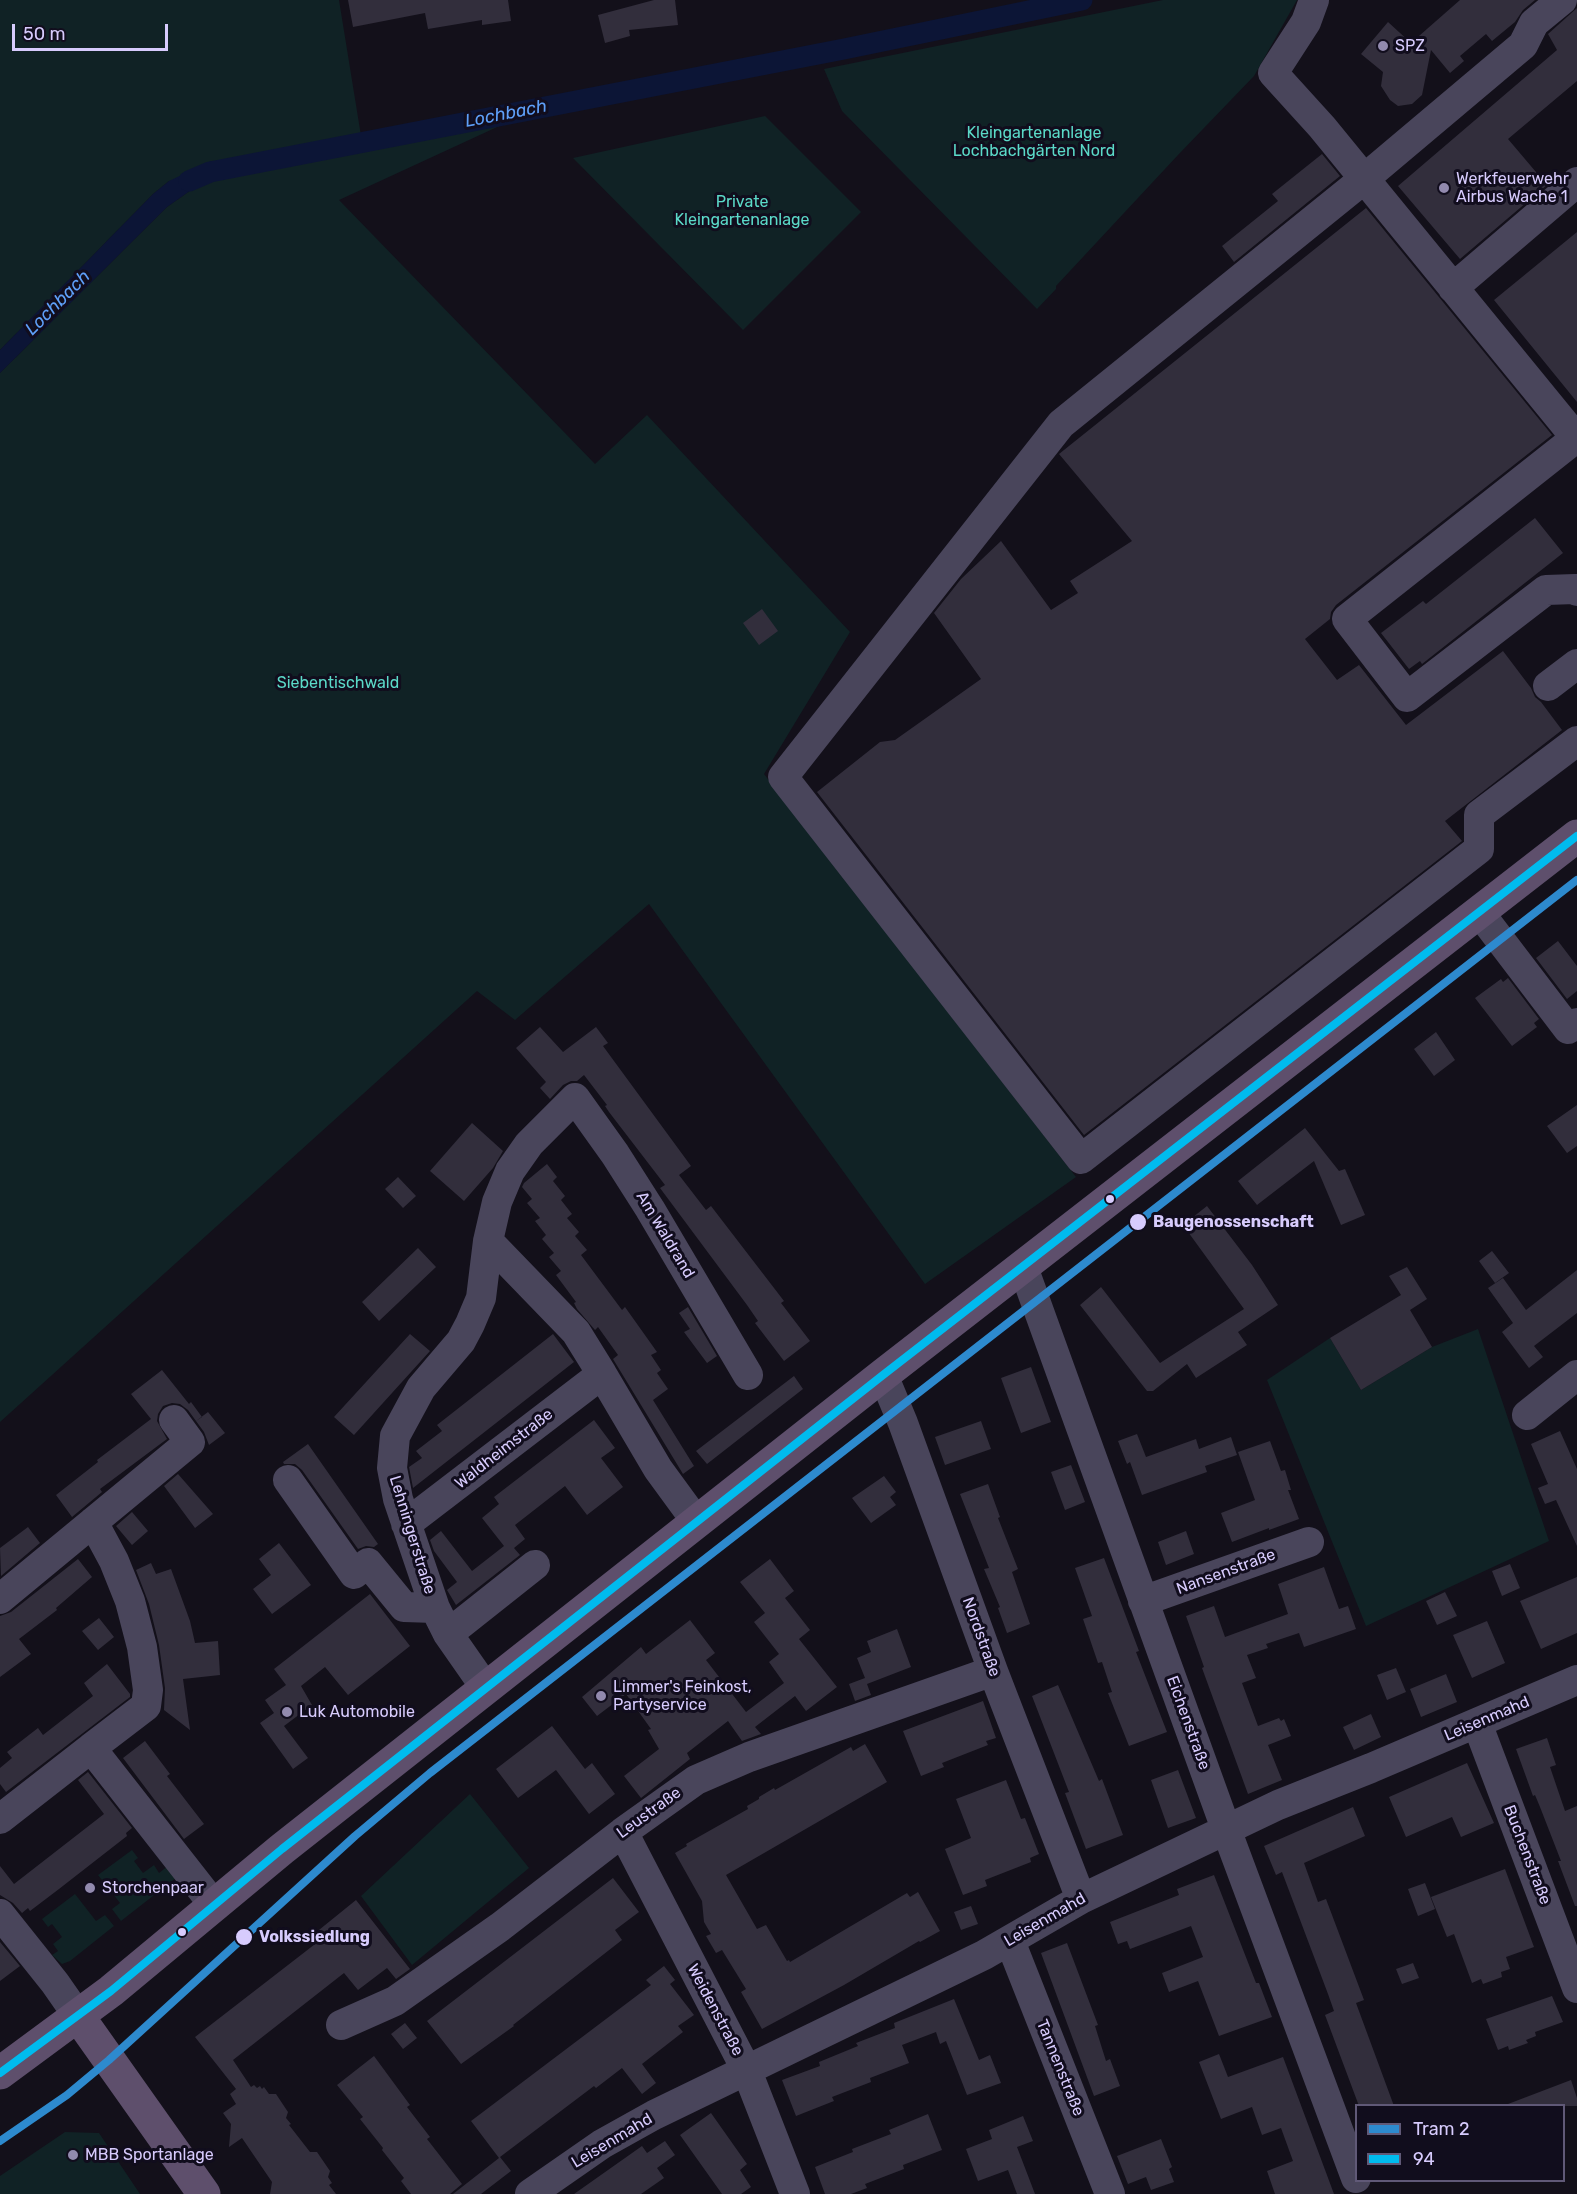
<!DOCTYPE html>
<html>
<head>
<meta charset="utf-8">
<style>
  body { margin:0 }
  #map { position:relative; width:1577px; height:2194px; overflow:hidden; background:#13101a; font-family:Rubik,sans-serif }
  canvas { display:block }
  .legend { position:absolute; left:1355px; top:2104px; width:210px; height:78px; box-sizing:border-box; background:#110d1d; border:2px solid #605977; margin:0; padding:8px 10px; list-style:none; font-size:18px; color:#d7cbfd }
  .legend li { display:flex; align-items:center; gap:12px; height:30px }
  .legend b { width:30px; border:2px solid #605977 }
  .scale { position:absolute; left:12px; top:24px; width:156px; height:27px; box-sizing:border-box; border:3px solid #d7cbfd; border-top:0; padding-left:8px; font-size:18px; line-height:21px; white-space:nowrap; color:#d7cbfd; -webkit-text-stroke:4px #110d1d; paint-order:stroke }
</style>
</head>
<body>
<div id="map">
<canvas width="1577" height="2194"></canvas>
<ul class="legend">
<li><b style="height:8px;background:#2d8ace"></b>Tram 2</li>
<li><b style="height:8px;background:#0be"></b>94</li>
</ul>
<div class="scale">50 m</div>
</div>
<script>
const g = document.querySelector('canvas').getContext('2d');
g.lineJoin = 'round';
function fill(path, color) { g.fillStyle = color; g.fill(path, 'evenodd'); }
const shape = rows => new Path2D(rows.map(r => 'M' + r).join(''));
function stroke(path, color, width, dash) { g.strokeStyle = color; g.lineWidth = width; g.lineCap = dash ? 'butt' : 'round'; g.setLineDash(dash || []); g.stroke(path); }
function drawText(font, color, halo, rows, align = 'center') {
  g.font = font + ' Rubik,sans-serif'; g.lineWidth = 6; g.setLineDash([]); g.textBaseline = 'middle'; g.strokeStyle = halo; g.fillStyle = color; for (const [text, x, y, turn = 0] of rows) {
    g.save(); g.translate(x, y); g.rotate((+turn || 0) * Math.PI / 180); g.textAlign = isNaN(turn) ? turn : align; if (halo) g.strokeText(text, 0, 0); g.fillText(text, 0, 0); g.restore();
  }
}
const green = shape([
  [0,0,339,0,362,142,534,110,339,200,595,464,647,415,850,632,764,774,1076,1177,925,1284,649,904,515,1020,477,991,0,1422,0,373,167,207,194,188,216,180,169,181,153,194,0,350],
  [1163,0,1297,0,1254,76,1178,155,1056,286,1056,289,1037,309,842,111,824,69],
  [765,116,861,212,743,330,573,158],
  [1478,1329,1549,1541,1366,1626,1267,1380,1330,1338,1361,1390,1432,1347],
  [470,1794,529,1868,412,1965,361,1896],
  [132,1850,138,1858,134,1861,143,1873,154,1865,159,1873,173,1862,181,1874,121,1921,112,1909,120,1903,98,1875],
  [75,1894,96,1921,105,1915,114,1926,70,1961,62,1964,52,1955,58,1951,53,1944,62,1937,52,1924,48,1927,42,1919],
  [65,2132,99,2133,140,2194,0,2194,0,2176]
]);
const water = shape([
  [211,161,216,180,194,188,167,207,0,373,0,350,153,194,169,181]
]);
const canal = shape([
  [189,181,210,172,844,49,1082,0]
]);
const building = shape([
  [348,0,508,0,511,21,482,25,482,20,428,29,425,13,353,27],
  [654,0,675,0,678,25,629,30,630,36,605,43,598,15],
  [1460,0,1535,0,1523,10,1515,22,1492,41,1486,34,1460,56,1464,61,1450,73,1431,50,1422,95,1412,104,1398,106,1390,100,1381,86,1383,72,1361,54,1388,22,1411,43],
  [1577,8,1577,81,1508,139,1547,185,1460,259,1398,186,1557,50,1548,34],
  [1322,154,1340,176,1234,262,1222,246,1278,201,1272,194],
  [1366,208,1552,435,1336,605,1331,612,1330,619,1305,639,1337,680,1359,665,1406,725,1503,651,1531,688,1535,697,1541,702,1562,730,1445,821,1462,841,1084,1135,817,792,880,742,895,740,981,679,934,613,961,579,1001,541,1051,610,1078,593,1070,581,1132,541,1059,454],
  [1577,232,1577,402,1494,300],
  [1535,518,1563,553,1422,664,1420,661,1409,669,1381,633,1423,601,1426,604],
  [762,609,778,631,759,645,743,623],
  [1558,941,1577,966,1577,991,1567,999,1536,958],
  [1508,978,1539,1019,1534,1023,1537,1027,1512,1046,1475,998,1501,979,1503,982],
  [540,1027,563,1052,596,1027,608,1043,603,1046,691,1166,679,1175,706,1210,711,1206,784,1301,781,1303,810,1341,784,1361,755,1323,758,1321,747,1305,660,1188,665,1185,609,1112,605,1106,607,1105,584,1075,577,1081,571,1081,563,1085,550,1099,540,1088,546,1082,516,1048],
  [1436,1032,1455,1060,1434,1076,1414,1049],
  [1577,1105,1577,1146,1567,1153,1547,1126],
  [472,1123,503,1151,493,1168,464,1201,430,1171],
  [1305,1128,1339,1171,1345,1169,1365,1215,1341,1225,1314,1161,1257,1205,1238,1181],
  [547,1164,557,1177,553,1181,565,1196,561,1200,572,1214,567,1218,579,1232,575,1236,587,1250,581,1255,622,1310,625,1307,657,1352,651,1355,661,1370,657,1373,668,1389,653,1400,694,1466,683,1474,613,1359,618,1355,598,1327,595,1330,577,1309,574,1303,576,1302,556,1275,561,1271,549,1257,554,1253,542,1239,546,1235,535,1221,540,1218,527,1203,532,1199,522,1187,524,1183],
  [398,1177,416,1196,403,1208,385,1189],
  [1207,1206,1252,1265,1278,1305,1238,1332,1247,1345,1196,1378,1187,1364,1153,1391,1147,1391,1080,1305,1101,1287,1160,1363,1244,1309,1183,1225],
  [418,1248,436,1267,379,1321,362,1302],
  [1492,1251,1509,1273,1495,1283,1479,1261],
  [1407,1267,1427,1299,1410,1310,1432,1347,1361,1390,1330,1338,1401,1295,1389,1276],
  [1577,1270,1577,1313,1534,1346,1543,1357,1529,1368,1502,1332,1513,1323,1488,1288,1503,1278,1526,1310],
  [688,1307,717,1356,707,1363,684,1332,690,1329,679,1313],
  [410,1334,430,1351,354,1435,334,1417],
  [553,1334,574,1362,413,1488,409,1467,422,1458,416,1451,442,1431,437,1425],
  [1031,1367,1051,1422,1021,1433,1001,1378],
  [162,1370,189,1404,191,1402,202,1417,196,1421,188,1410,180,1404,172,1403,163,1406,158,1414,157,1421,167,1439,100,1489,102,1492,72,1517,56,1495,98,1462,97,1460,151,1419,131,1394],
  [794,1376,803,1389,707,1464,696,1451],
  [208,1412,225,1433,209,1445,204,1432,196,1421],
  [594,1420,615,1448,601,1458,623,1487,587,1515,565,1486,515,1525,525,1539,514,1548,520,1555,456,1605,447,1590,457,1582,434,1551,430,1540,441,1531,472,1571,504,1546,482,1518,499,1504,494,1497],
  [981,1421,991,1449,945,1465,935,1437],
  [1560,1431,1577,1469,1577,1546,1556,1500,1545,1504,1538,1488,1548,1484,1531,1444],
  [1137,1434,1146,1457,1196,1439,1199,1449,1231,1437,1237,1455,1205,1466,1207,1472,1142,1495,1130,1462,1127,1464,1118,1441],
  [1270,1441,1281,1471,1285,1470,1291,1490,1288,1490,1299,1519,1269,1530,1269,1528,1232,1542,1221,1513,1255,1500,1238,1452],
  [308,1444,378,1544,374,1547,366,1546,358,1549,302,1470,295,1464,284,1464,283,1462],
  [1071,1465,1085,1502,1065,1510,1051,1472],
  [178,1474,213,1514,195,1528,164,1486],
  [884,1476,896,1492,890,1497,896,1505,871,1523,852,1498],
  [988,1484,1000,1517,998,1518,1018,1569,1012,1572,1030,1624,1007,1633,998,1608,1000,1607,984,1569,989,1568,960,1494],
  [132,1512,148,1531,132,1545,116,1526],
  [28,1527,40,1543,1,1576,0,1548],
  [1186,1531,1194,1554,1166,1565,1158,1542],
  [279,1543,311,1585,272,1614,253,1589,271,1575,259,1559],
  [1104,1558,1139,1651,1136,1652,1167,1732,1129,1746,1108,1693,1112,1692,1102,1662,1098,1663,1083,1619,1092,1616,1075,1568],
  [78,1559,92,1577,56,1608,57,1610,19,1639,31,1654,0,1677,0,1616,11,1612],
  [770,1559,794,1591,785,1598,810,1630,799,1639,837,1687,806,1711,795,1696,755,1727,761,1734,742,1741,728,1721,687,1753,690,1759,641,1798,624,1776,659,1749,648,1730,651,1729,626,1694,597,1716,582,1697,641,1647,646,1654,690,1620,715,1653,706,1660,746,1712,784,1683,769,1662,779,1654,754,1622,765,1613,740,1582],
  [151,1563,156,1574,171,1569,190,1621,195,1643,218,1641,220,1675,183,1679,190,1730,164,1710,165,1688,159,1645,149,1604,136,1570],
  [1510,1564,1520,1588,1502,1596,1492,1571],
  [1324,1567,1339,1609,1348,1606,1356,1629,1304,1647,1299,1633,1266,1644,1268,1648,1247,1655,1256,1678,1242,1683,1258,1726,1279,1718,1281,1721,1284,1719,1291,1736,1268,1745,1282,1780,1248,1794,1202,1668,1204,1667,1186,1616,1214,1606,1225,1637,1288,1614,1278,1584],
  [1577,1577,1577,1633,1541,1649,1520,1601],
  [1445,1592,1457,1616,1437,1625,1426,1601],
  [370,1594,410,1646,348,1695,325,1667,301,1686,312,1705,284,1726,308,1758,293,1769,260,1723,274,1713,265,1700,286,1685,274,1669],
  [99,1618,114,1637,98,1650,82,1631],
  [1487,1621,1505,1663,1472,1678,1453,1635],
  [897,1629,911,1667,867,1684,871,1695,855,1701,849,1684,865,1678,857,1658,871,1652,867,1641],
  [107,1664,130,1694,130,1697,6,1792,0,1784,0,1768,12,1758,7,1752,38,1728,43,1735,93,1696,84,1683],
  [1396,1668,1406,1692,1387,1700,1377,1675],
  [1446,1674,1457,1702,1421,1717,1410,1689],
  [1058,1685,1099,1781,1102,1779,1123,1835,1086,1849,1065,1793,1069,1792,1032,1696],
  [983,1701,996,1738,986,1741,988,1745,942,1763,944,1767,921,1776,903,1731],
  [1371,1714,1381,1737,1354,1750,1343,1727],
  [552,1726,585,1769,592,1763,615,1794,589,1814,556,1770,518,1798,496,1769],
  [1547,1738,1556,1765,1550,1767,1565,1811,1577,1806,1577,1906,1575,1906,1558,1861,1561,1861,1540,1807,1535,1795,1533,1796,1516,1749],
  [145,1741,170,1774,167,1776,204,1824,184,1839,123,1758],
  [865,1744,887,1782,726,1875,757,1929,766,1925,787,1961,789,1960,790,1962,907,1893,910,1897,918,1892,940,1931,920,1942,919,1941,844,1985,762,2029,741,1992,746,1989,722,1950,716,1953,706,1936,711,1934,704,1922,702,1901,675,1853,687,1846,686,1844,748,1809,747,1806,759,1799,759,1797,774,1788,775,1790,851,1747,853,1751],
  [1467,1763,1494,1823,1461,1837,1452,1817,1406,1837,1389,1797],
  [1178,1770,1196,1818,1168,1828,1151,1780],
  [88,1772,132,1828,126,1833,127,1836,59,1889,30,1911,28,1908,22,1913,13,1903,0,1895,0,1866,14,1884,104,1814,78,1780],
  [1006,1780,1021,1819,1025,1818,1039,1854,1030,1858,1031,1862,985,1880,987,1886,963,1895,945,1849,971,1838,956,1799],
  [1353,1807,1365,1836,1304,1863,1318,1902,1326,1899,1364,2000,1356,2003,1394,2106,1359,2106,1325,2015,1334,2011,1328,1994,1282,1872,1276,1875,1264,1846],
  [1505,1869,1534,1947,1506,1957,1510,1969,1501,1972,1502,1977,1483,1984,1481,1979,1472,1983,1454,1934,1447,1937,1431,1897],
  [1214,1875,1256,1983,1259,1983,1272,2017,1219,2036,1198,1981,1169,1992,1162,1973,1203,1957,1191,1926,1130,1949,1127,1941,1118,1944,1110,1922,1179,1895,1177,1889],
  [613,1878,639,1912,615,1930,622,1940,513,2025,514,2026,461,2064,427,2021],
  [1425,1883,1435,1909,1418,1916,1408,1889],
  [356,1900,410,1969,396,1979,387,1968,358,1990,344,1973,233,2060,251,2087,254,2085,257,2088,260,2086,262,2089,264,2087,269,2094,276,2094,288,2112,286,2118,291,2124,289,2125,310,2152,317,2152,330,2171,328,2177,332,2183,329,2185,336,2194,270,2194,272,2182,242,2138,229,2147,231,2124,223,2113,236,2104,230,2094,236,2089,195,2037,319,1941,314,1934],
  [971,1906,978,1924,961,1930,954,1912],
  [0,1942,20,1966,0,1981],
  [1067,1943,1098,2025,1095,2026,1106,2061,1110,2059,1120,2086,1094,2096,1041,1953],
  [1413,1963,1419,1978,1402,1984,1396,1969],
  [664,1966,675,1980,670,1984,694,2015,678,2026,683,2032,642,2064,656,2083,642,2094,622,2068,596,2088,594,2086,500,2157,511,2171,481,2194,453,2194,499,2158,471,2121,651,1985,646,1980],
  [1552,1996,1563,2022,1535,2032,1536,2036,1526,2040,1528,2043,1509,2050,1508,2046,1498,2050,1486,2019],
  [954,1999,979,2060,990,2055,1001,2083,967,2095,946,2041,940,2044,936,2032,902,2045,909,2063,870,2078,871,2082,832,2097,834,2101,796,2116,782,2080,820,2066,819,2062,858,2046,856,2043,895,2028,894,2023],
  [405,2023,417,2038,403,2049,391,2034],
  [1219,2054,1228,2077,1283,2057,1334,2194,1275,2194,1267,2171,1293,2161,1281,2128,1262,2135,1252,2107,1221,2119,1199,2062],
  [374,2056,410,2105,407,2107,430,2137,427,2139,462,2184,450,2194,411,2194,401,2181,404,2178,382,2150,383,2148,360,2119,363,2117,337,2085],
  [1571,2080,1577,2098,1577,2106,1508,2106,1508,2104],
  [711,2113,747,2164,740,2170,751,2187,741,2194,722,2194,680,2135],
  [928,2114,942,2150,903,2165,904,2169,865,2184,867,2188,851,2194,825,2194,815,2167,853,2152,852,2149,891,2134,889,2130],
  [1023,2116,1033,2141,1017,2147,1035,2194,1017,2194,1008,2170,978,2181,966,2149,992,2139,989,2130],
  [1161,2139,1172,2167,1169,2169,1174,2182,1151,2190,1146,2177,1128,2184,1117,2156],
  [665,2141,675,2155,657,2168,664,2178,641,2194,574,2194,642,2146,647,2153]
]);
const minor = shape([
  [1314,0,1306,22,1273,73,1322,127,1577,439],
  [1562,0,1534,23,1523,45,1364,179,1061,424,783,777,1081,1159,1479,849,1479,815,1577,741],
  [1453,288,1577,182],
  [1576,438,1347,619,1407,697,1546,590,1575,589,1577,591],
  [1548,686,1577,664],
  [1479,912,1568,1029,1577,1023],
  [1023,1267,1226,1829,1356,2178],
  [602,1374,658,1469,696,1521],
  [883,1375,903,1423,993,1671,1081,1899],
  [1527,1415,1577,1375],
  [288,1480,354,1574,368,1563,404,1607,435,1608],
  [93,1522,114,1561,130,1601,142,1647,148,1690,146,1706,91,1748,214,1905],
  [406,1524,602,1374,576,1332,488,1241],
  [0,1599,190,1442,174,1420],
  [1143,1601,1309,1542],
  [448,1634,535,1565],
  [485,1687,448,1634,435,1608,398,1499,392,1468,395,1436,421,1388,461,1341,470,1324,481,1298,488,1241,497,1202,510,1171,529,1144,575,1098,615,1154,650,1209,748,1375],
  [1477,1723,1577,1988],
  [0,1819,91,1748],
  [623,1832,747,2071,795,2194],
  [0,1914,55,1983,78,2016],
  [1010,1941,1110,2194],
  [341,2025,395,2001,500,1927,623,1832,696,1780,749,1757,993,1671],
  [530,2194,602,2144,654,2115,984,1955,1081,1899,1278,1805,1371,1768,1577,1680]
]);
const major = shape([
  [78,2016,204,2194],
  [0,2073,111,1991,282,1849,883,1375,1577,836]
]);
const bus1 = shape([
  [0,2073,111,1991,282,1849,883,1375,1577,836]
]);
const tram1 = shape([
  [0,2141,67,2095,109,2060,355,1836,430,1773,1577,880]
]);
const markers = [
  [1383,46,6,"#928aae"],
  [1444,188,6,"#928aae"],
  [1110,1199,5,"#d7cbfd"],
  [1138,1222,9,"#d7cbfd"],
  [601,1696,6,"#928aae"],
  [287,1712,6,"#928aae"],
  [90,1888,6,"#928aae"],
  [182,1932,5,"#d7cbfd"],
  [244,1937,9,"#d7cbfd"],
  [73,2155,6,"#928aae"]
];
const poiNames = [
  ["SPZ",1395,46],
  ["Werkfeuerwehr",1456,179],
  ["Airbus Wache 1",1456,197],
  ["Limmer's Feinkost,",613,1687],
  ["Partyservice",613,1705],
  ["Luk Automobile",299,1712],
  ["Storchenpaar",102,1888],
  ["MBB Sportanlage",85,2155]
];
const parkNames = [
  ["Kleingartenanlage",1034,133],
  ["Lochbachgärten Nord",1034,151],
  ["Private",742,202],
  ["Kleingartenanlage",742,220],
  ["Siebentischwald",338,683]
];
const stopNames = [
  ["Baugenossenschaft",1153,1222],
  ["Volkssiedlung",259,1937]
];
const streetNames = [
  ["Am Waldrand",665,1235,59],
  ["Waldheimstraße",504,1449,-38],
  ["Lehningerstraße",412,1535,73],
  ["Nansenstraße",1226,1572,-20],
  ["Nordstraße",981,1637,70],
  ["Leisenmahd",1487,1719,-23],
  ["Eichenstraße",1188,1723,70],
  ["Leustraße",649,1813,-36],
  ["Buchenstraße",1527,1855,69],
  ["Leisenmahd",1045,1920,-30],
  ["Weidenstraße",715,2010,62],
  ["Tannenstraße",1060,2068,68],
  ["Leisenmahd",612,2141,-31]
];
const waterNames = [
  ["Lochbach",506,114,-11],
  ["Lochbach",58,303,-45]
];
fill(green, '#102225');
fill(water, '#0c1536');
stroke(canal, '#0c1536', 21);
fill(building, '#322e3c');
stroke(minor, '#49455b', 30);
stroke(major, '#5e4f6c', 33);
stroke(bus1, '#0be', 8);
stroke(tram1, '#2d8ace', 8);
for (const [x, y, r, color] of markers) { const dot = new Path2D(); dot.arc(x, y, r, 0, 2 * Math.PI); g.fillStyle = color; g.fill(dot); stroke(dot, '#110d1d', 2); }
drawText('16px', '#d7cbfd', '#110d1d', poiNames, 'left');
drawText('16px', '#5bd9c8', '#110d1d', parkNames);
drawText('bold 16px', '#d7cbfd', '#110d1d', stopNames, 'left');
drawText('16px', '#d7cbfd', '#110d1d', streetNames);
drawText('italic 18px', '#5e9ff8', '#110d1d', waterNames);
</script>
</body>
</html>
